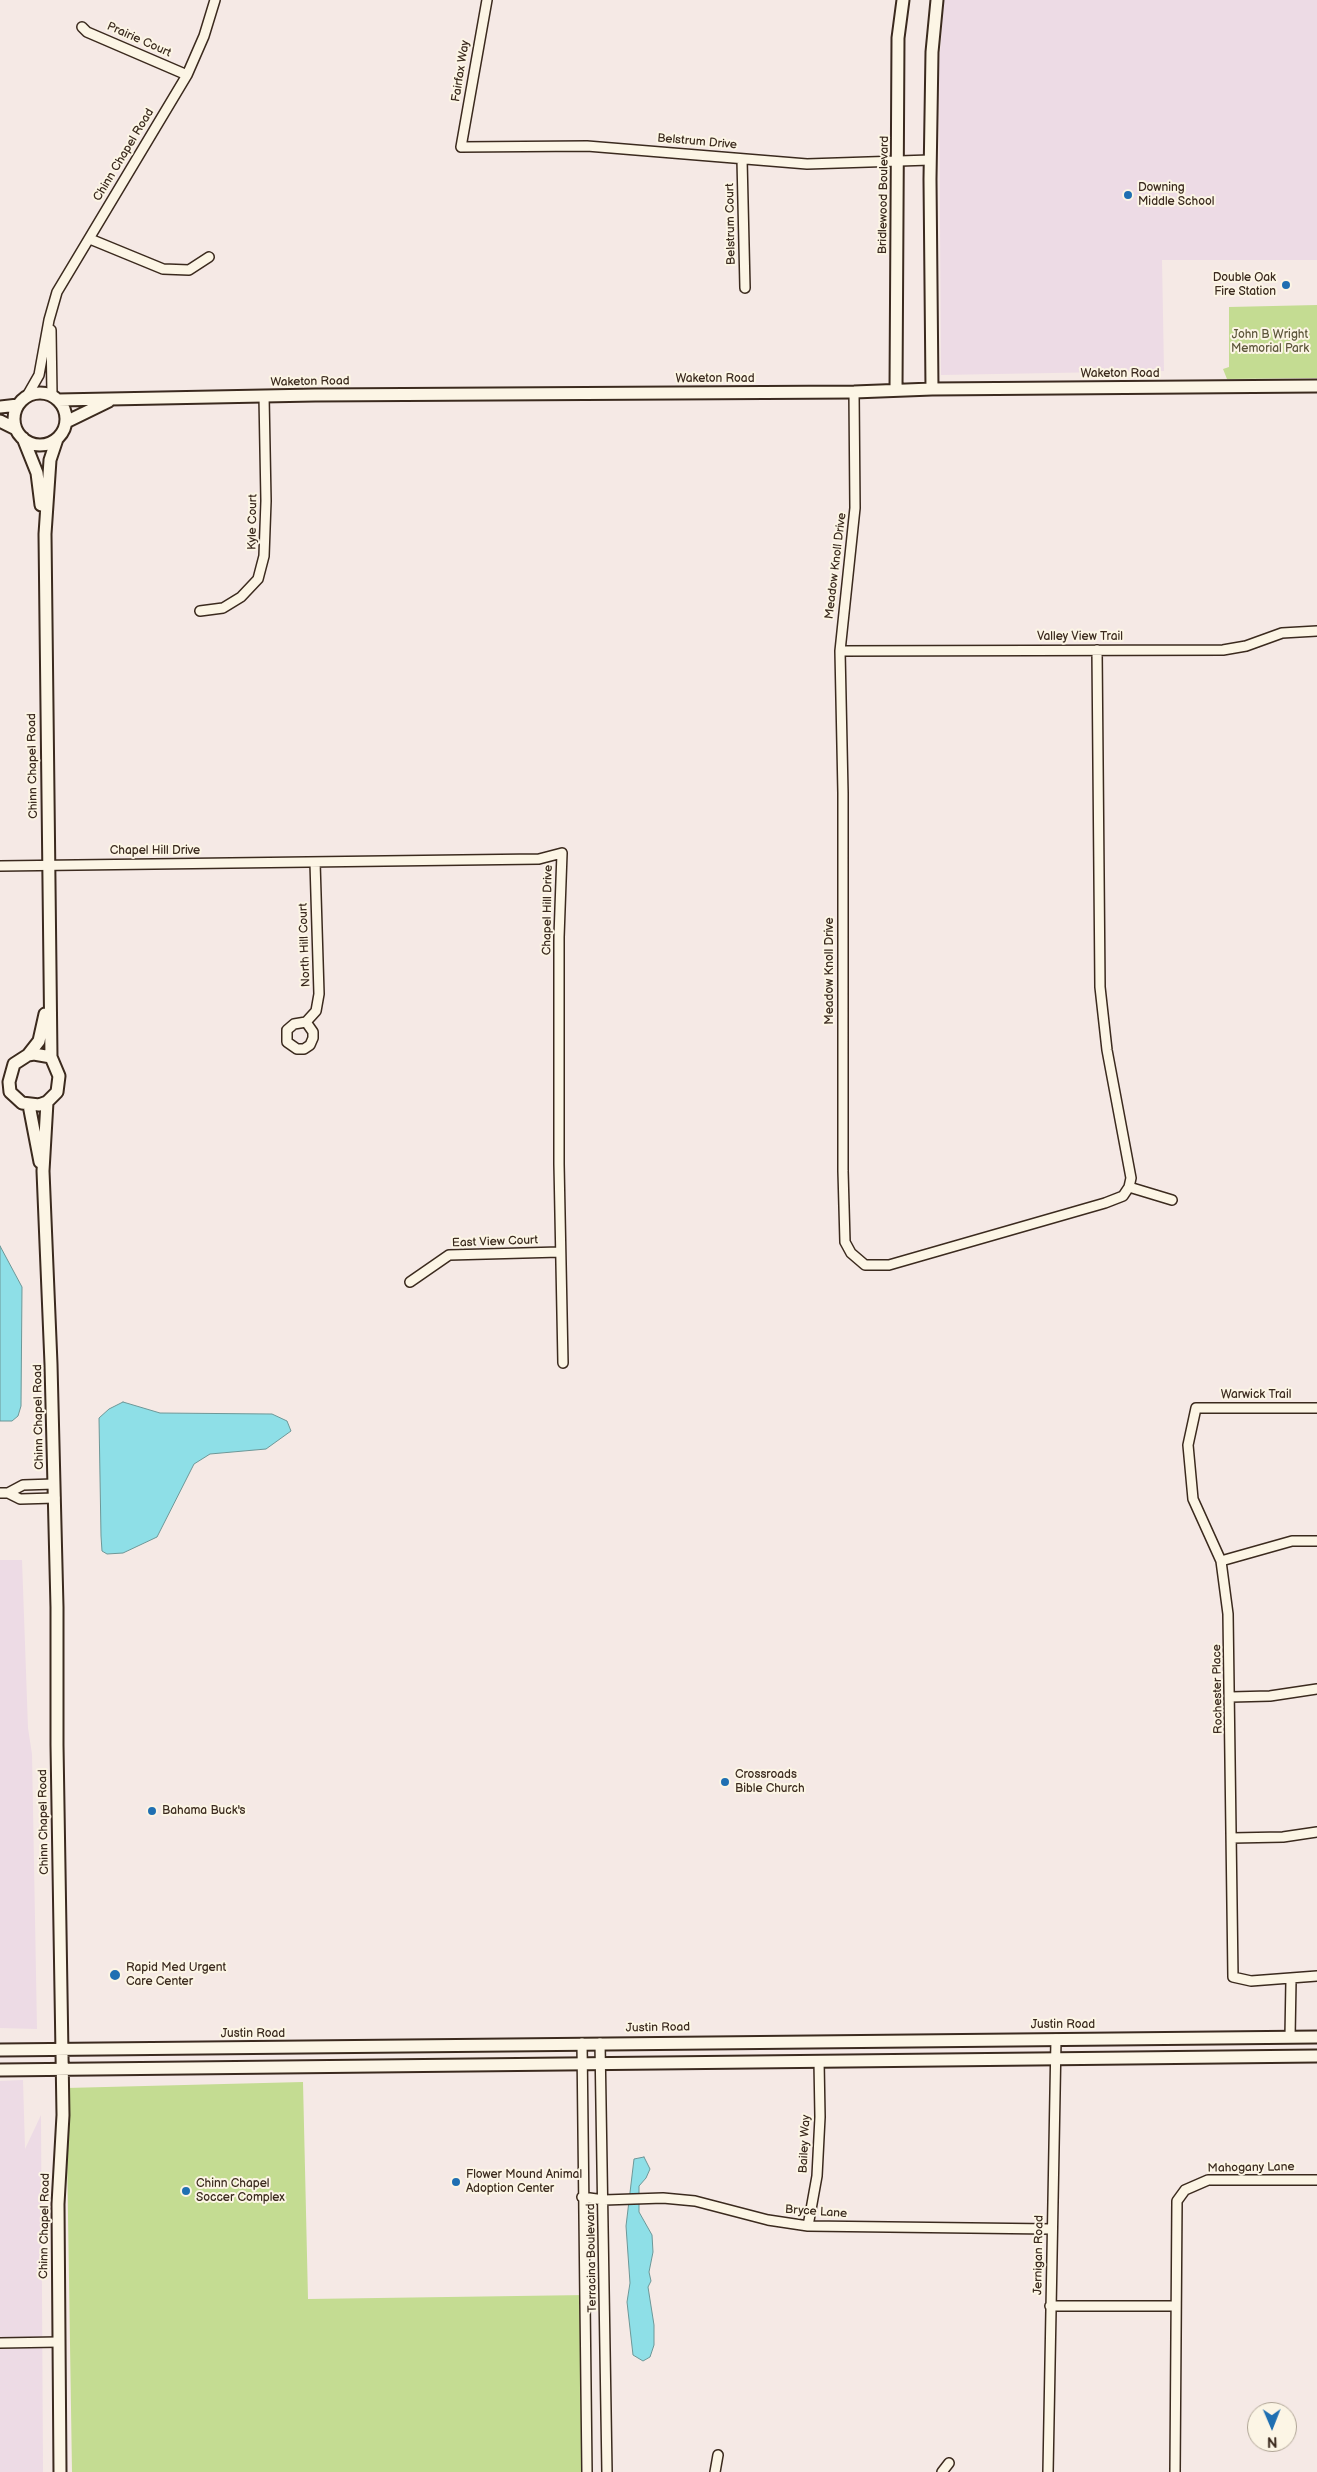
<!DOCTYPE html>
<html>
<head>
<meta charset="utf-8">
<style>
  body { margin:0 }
  #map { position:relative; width:1317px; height:2472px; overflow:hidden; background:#f5e9e5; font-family:"Balsamiq Sans",sans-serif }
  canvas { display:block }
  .north { position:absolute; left:1247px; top:2402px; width:50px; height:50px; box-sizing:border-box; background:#fcf5e5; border:1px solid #afa495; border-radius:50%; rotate:179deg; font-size:14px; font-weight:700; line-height:20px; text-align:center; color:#3b2a1e }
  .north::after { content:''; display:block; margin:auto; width:18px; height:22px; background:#1f6fb2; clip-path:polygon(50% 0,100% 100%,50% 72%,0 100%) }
</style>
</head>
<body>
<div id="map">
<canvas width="1317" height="2472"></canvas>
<div class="north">N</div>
</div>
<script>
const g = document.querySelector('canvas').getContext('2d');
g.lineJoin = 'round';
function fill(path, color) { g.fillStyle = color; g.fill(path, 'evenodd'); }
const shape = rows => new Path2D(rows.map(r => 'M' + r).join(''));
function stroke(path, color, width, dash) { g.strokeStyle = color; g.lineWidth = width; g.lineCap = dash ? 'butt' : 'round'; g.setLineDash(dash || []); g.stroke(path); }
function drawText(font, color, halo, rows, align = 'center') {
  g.font = font + ' "Balsamiq Sans",sans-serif'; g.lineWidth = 4; g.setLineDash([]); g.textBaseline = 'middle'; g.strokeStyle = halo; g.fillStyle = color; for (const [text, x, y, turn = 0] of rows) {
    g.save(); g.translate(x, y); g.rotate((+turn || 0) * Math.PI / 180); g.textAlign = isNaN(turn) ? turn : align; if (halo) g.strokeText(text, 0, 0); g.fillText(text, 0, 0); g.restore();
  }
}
const built = shape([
  [944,0,1317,0,1317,260,1162,260,1164,371,941,375,939,66],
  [0,1560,22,1560,28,1728,32,1754,37,2029,0,2028],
  [23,2080,25,2149,41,2115,43,2472,0,2472,0,2081]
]);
const green = shape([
  [1317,305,1317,378,1227,379,1223,369,1229,367,1229,307],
  [303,2082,308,2299,587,2295,589,2472,72,2472,66,2088]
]);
const water = shape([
  [0,1246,22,1287,21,1406,18,1416,12,1421,0,1421,0,1246],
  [123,1402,160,1413,272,1414,287,1421,291,1431,266,1449,210,1454,194,1464,157,1537,123,1553,107,1554,102,1551,101,1536,99,1418,109,1409,123,1402],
  [644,2157,650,2169,646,2178,639,2186,639,2212,652,2235,653,2252,649,2272,651,2281,648,2287,654,2325,654,2345,650,2357,643,2361,633,2355,627,2302,630,2283,626,2226,634,2159,644,2157]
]);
const street = shape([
  [487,0,461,147,587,146,807,164,930,160],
  [82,27,87,32,187,75],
  [742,159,745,288],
  [90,239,163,269,189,270,209,257],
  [51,330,52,395],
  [854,392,855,508,840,651,843,793,843,1171,845,1242,851,1253,865,1265,889,1265,1105,1203,1123,1196,1129,1187,1131,1178,1107,1050,1100,987,1097,650],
  [27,396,39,375,49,320,57,292,187,75,204,36,215,0],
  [200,611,223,608,241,597,258,579,264,556,266,501,264,396],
  [840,651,1223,650,1246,646,1282,633,1317,631],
  [0,866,539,859,562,853,559,937,559,1164,563,1363],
  [306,1022,316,1011,319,994,315,862],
  [306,1022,313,1032,313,1038,310,1045,304,1049,297,1049,287,1042,287,1030,294,1024,306,1022],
  [1129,1187,1172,1200],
  [410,1282,449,1255,560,1252],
  [1317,1408,1196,1408,1188,1445,1193,1499,1221,1561,1228,1614,1233,1977,1251,1981,1317,1976],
  [0,1493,8,1493,23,1485,54,1484],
  [8,1493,20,1499,55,1498],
  [1221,1561,1292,1541,1317,1541],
  [1231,1697,1270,1696,1317,1689],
  [1232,1838,1283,1837,1317,1832],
  [1290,2037,1291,1980],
  [582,2043,587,2472],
  [600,2043,607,2472],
  [582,2197,604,2200,663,2198,695,2201,768,2220,808,2226,1051,2229],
  [808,2226,817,2176,820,2117,819,2061],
  [1050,2306,1176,2306],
  [0,2343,59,2342],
  [715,2472,718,2455],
  [942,2472,949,2463],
  [1048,2472,1056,2039],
  [1175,2472,1177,2201,1185,2190,1208,2180,1317,2180]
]);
const secondary = shape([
  [932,389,930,179,932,52,937,0],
  [896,390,898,38,903,0],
  '14 419a26 26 0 1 1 52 0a26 26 0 1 1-52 0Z',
  [58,400,315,395,854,392,932,389,1317,386],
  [0,407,18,405],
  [0,421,16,429],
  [66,422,109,401],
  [23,438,37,473,41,505],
  [34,1054,51,1057,59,1076,57,1092,47,1102,39,1105,22,1103,10,1092,9,1082,14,1064,28,1055,34,1054],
  [28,1055,39,1041,45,1014],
  [51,1057,45,534,50,460,57,439],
  [47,1102,43,1171,51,1364,57,1607,57,1745,63,2115,58,2204,60,2472],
  [29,1105,40,1162],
  [0,2050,1317,2037],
  [0,2070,1317,2056]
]);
const markers = [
  [1128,195,5,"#1f6fb2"],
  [1286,285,5,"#1f6fb2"],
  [725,1782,5,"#1f6fb2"],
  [152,1811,5,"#1f6fb2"],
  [115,1975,6,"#1f6fb2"],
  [456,2182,5,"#1f6fb2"],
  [186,2191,5,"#1f6fb2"]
];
const streetNames = [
  ["Prairie Court",139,40,24],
  ["Fairfax Way",461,71,-81],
  ["Belstrum Drive",697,142,5],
  ["Chinn Chapel Road",124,155,-59],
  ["Bridlewood Boulevard",884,195,-89],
  ["Belstrum Court",731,224,-91],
  ["Waketon Road",1120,374],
  ["Waketon Road",715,379],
  ["Waketon Road",310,382,-1],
  ["Kyle Court",253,522,-89],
  ["Meadow Knoll Drive",836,566,-83],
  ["Valley View Trail",1080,637],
  ["Chinn Chapel Road",33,766,-91],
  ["Chapel Hill Drive",155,851],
  ["Chapel Hill Drive",548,910,-89],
  ["North Hill Court",305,945,-92],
  ["Meadow Knoll Drive",830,971,-90],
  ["East View Court",495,1242,-2],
  ["Warwick Trail",1256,1395],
  ["Chinn Chapel Road",39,1417,-91],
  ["Rochester Place",1218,1689,-91],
  ["Chinn Chapel Road",44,1822,-91],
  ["Justin Road",1063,2025],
  ["Justin Road",658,2028,-1],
  ["Justin Road",253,2034],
  ["Bailey Way",805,2144,-87],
  ["Mahogany Lane",1251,2168,-1],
  ["Bryce Lane",816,2212,4],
  ["Chinn Chapel Road",45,2226,-89],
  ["Jernigan Road",1039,2255,-89],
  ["Terracina Boulevard",592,2258,-91]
];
const poiNames = [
  ["Downing",1138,188],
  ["Middle School",1138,202],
  ["Double Oak",1276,278,"right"],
  ["Fire Station",1276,292,"right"],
  ["Crossroads",735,1775],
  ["Bible Church",735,1789],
  ["Bahama Buck's",162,1811],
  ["Rapid Med Urgent",126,1968],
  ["Care Center",126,1982],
  ["Flower Mound Animal",466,2175],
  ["Adoption Center",466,2189],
  ["Chinn Chapel",196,2184],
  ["Soccer Complex",196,2198]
];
const parkNames = [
  ["John B Wright",1270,335],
  ["Memorial Park",1270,349]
];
fill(built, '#eddbe5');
fill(green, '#c4dc92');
fill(water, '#8edfe7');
stroke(water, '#6d9797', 1);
stroke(street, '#3b2a1e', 12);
stroke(secondary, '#3b2a1e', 15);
stroke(street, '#fcf5e5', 9);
stroke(secondary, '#fcf5e5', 11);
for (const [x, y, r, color] of markers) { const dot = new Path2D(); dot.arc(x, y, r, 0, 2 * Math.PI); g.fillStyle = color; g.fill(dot); stroke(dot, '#fcf5e5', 2); }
drawText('12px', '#3b2a1e', '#fcf5e5', streetNames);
drawText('12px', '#3b2a1e', '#fcf5e5', poiNames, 'left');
drawText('12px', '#5d563b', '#fcf5e5', parkNames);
</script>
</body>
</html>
